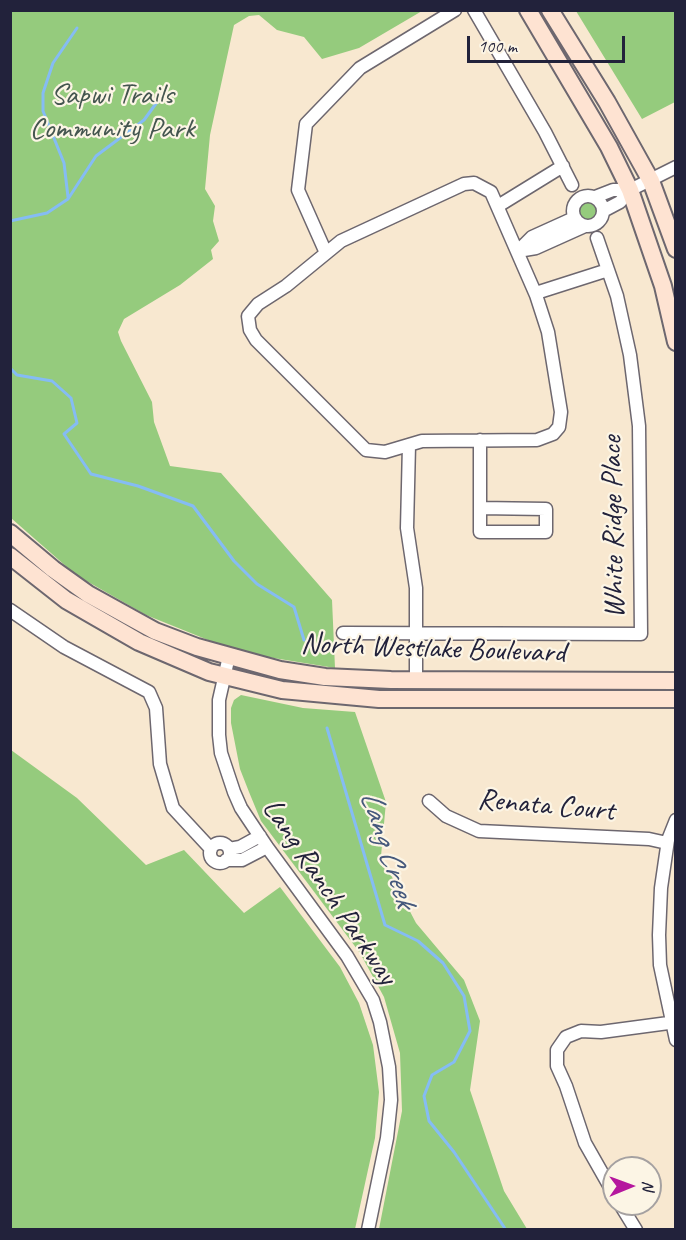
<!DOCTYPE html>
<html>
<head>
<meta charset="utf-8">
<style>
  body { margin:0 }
  #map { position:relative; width:686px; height:1240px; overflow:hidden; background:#f8e8d0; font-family:Caveat,sans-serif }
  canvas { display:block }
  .frame { position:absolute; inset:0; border:12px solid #22223b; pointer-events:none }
  .north { position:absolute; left:602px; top:1156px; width:60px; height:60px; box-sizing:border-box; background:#fcf5e5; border:2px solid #a5a1a1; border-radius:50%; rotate:89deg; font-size:16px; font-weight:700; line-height:24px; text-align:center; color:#22223b }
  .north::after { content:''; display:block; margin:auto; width:21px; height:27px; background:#b5179e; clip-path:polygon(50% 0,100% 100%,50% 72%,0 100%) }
  .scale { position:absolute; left:467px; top:36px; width:158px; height:27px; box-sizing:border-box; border:3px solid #22223b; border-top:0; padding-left:8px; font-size:18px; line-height:21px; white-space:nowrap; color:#22223b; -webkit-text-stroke:4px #fcf5e5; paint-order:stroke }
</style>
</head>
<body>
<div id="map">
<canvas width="686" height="1240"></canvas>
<div class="frame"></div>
<div class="north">N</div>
<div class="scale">100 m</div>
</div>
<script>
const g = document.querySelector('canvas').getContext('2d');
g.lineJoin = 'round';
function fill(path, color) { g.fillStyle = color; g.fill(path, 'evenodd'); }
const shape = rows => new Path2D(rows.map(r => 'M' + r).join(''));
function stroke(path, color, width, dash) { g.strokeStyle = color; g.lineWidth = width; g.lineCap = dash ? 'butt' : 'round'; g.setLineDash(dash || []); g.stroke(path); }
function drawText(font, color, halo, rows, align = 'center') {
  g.font = font + ' Caveat,sans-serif'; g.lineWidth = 4.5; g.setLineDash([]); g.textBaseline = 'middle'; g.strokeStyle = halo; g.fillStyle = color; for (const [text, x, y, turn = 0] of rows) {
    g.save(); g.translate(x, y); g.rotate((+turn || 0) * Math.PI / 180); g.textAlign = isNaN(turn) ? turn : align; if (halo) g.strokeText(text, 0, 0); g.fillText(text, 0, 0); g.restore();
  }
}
const green = shape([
  [10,11,422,11,359,48,322,59,304,37,277,30,259,15,249,16,234,25,210,135,205,189,215,206,213,221,219,241,211,250,213,259,180,285,124,319,118,332,121,341,152,402,154,422,170,466,221,473,332,600,335,668,255,655,213,642,146,615,76,575,11,518],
  [576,11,675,11,675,102,642,119],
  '579 211a9 9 0 1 1 18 0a9 9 0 1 1-18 0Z',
  [241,695,303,708,355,712,386,802,381,856,416,923,464,980,480,1021,470,1090,504,1191,527,1229,379,1229,402,1111,400,1053,384,997,360,953,261,821,249,792,240,769,231,723,231,708,234,700],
  [11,750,77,798,146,865,184,850,244,913,280,887,340,967,359,1003,373,1045,379,1092,375,1138,355,1229,11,1229]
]);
const stream = shape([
  [68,197,64,163,43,111,43,93,53,63,77,28],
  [10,221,47,213,68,199,96,156,144,120,163,94],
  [10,368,17,375,52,381,71,398,77,423,64,434,91,474,138,486,193,506,234,561,257,584,294,607,304,640],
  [327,728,385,925,418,941,443,963,464,996,470,1031,454,1062,432,1075,424,1096,429,1121,454,1152,506,1230]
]);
const street = shape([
  [474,10,545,132,572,185],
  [474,183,491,192,536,295,548,332,561,412,559,427,553,434,537,440,422,441,385,452,366,450,256,340,250,330,248,316,258,304,286,286,341,241,464,184,474,183],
  '573 211a15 15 0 1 1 30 0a15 15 0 1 1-30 0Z',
  [595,197,613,190,630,190,676,167],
  [498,206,563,166],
  [603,211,620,202,630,190],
  [518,251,536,248,585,226],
  [518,251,532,237,574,218],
  [326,253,298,190,306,124,360,68,455,10],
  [536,293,608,270],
  [409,445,407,528,416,588,416,681],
  [480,508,546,509,546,532,480,532,480,440],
  [10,610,64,647,149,692,156,708,160,764,173,808,211,849],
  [343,633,641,634,639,426,630,355,617,296,597,238],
  [229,656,219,700,219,735,221,753,234,792,241,808,267,847,347,956,373,1000,380,1022,389,1067,391,1100,387,1138,368,1230],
  [429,801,446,816,479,831,649,839,667,843],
  [676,820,668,840,661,888,659,935,660,965,676,1040],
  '210 853a10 10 0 1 1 20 0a10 10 0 1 1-20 0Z',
  [229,849,240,847,260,836],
  [226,860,242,860,267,847],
  [614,1194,585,1143,566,1086,557,1066,557,1050,566,1037,581,1031,601,1032,676,1022],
  [620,1204,636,1230]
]);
const secondary = shape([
  [528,10,609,147,630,190,663,286,676,342],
  [550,10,607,102,651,181,676,249],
  [10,533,53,569,88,594,155,631,197,647,280,670,325,677,391,680,676,681],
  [10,556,66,600,139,642,209,672,282,690,379,699,676,699]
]);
const parkNames = [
  ["Sapwi Trails",112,95],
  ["Community Park",112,129]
];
const streetNames = [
  ["White Ridge Place",614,527,-91],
  ["North Westlake Boulevard",433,649,2],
  ["Renata Court",546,806,5],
  ["Lang Ranch Parkway",329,892,56]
];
const waterNames = [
  ["Lang Creek",387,849,72]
];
fill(green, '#95cb7d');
stroke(stream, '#85bcf4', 3);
stroke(street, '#6d676f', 15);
stroke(secondary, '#6d676f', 20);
stroke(street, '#fff', 12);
stroke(secondary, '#fee3d2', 16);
drawText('30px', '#44554f', '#fcf5e5', parkNames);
drawText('30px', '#22223b', '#fcf5e5', streetNames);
drawText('italic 32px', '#45587c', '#fcf5e5', waterNames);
</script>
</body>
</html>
